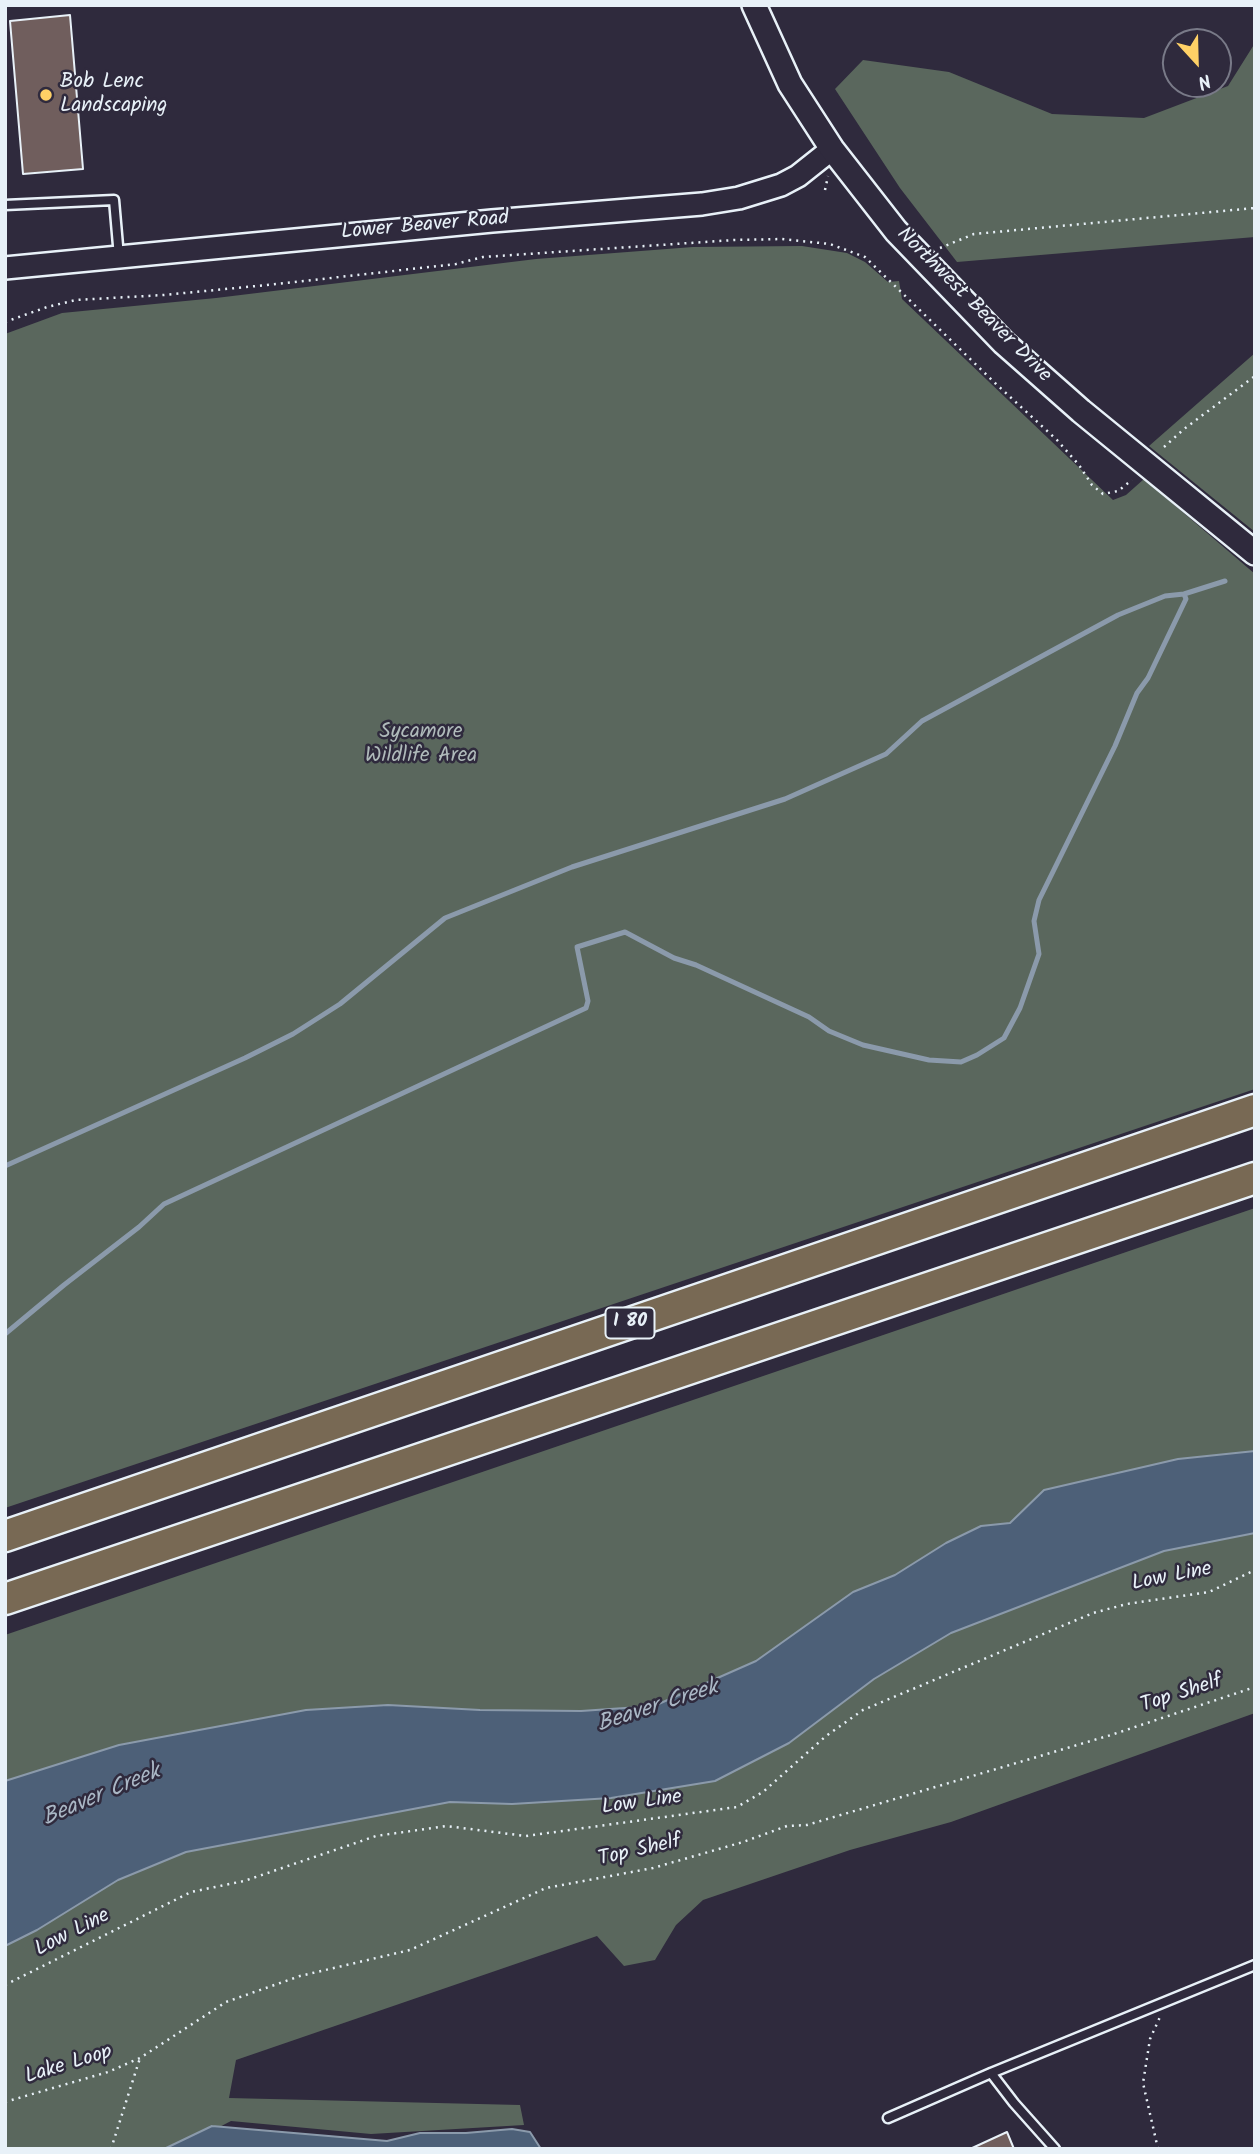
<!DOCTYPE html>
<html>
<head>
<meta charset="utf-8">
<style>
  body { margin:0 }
  #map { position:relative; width:1260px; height:2154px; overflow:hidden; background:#2f2a3d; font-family:Kalam,sans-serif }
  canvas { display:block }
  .frame { position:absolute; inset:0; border:7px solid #e8f1f8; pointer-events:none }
  .north { position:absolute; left:1162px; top:28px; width:70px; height:70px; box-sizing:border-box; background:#2f2a3d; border:2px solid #797a88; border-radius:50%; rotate:158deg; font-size:19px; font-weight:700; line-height:28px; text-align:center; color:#e8f1f8 }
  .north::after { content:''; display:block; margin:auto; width:24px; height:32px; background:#ffd166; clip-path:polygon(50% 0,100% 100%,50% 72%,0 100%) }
</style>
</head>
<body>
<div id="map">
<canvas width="1260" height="2154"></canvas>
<div class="frame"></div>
<div class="north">N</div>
</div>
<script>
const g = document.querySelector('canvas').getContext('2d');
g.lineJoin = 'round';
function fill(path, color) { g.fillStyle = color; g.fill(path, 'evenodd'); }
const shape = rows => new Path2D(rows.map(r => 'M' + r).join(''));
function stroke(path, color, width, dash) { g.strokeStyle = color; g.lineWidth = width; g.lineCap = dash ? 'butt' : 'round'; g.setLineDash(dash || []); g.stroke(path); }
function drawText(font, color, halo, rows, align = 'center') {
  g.font = font + ' Kalam,sans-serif'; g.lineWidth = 5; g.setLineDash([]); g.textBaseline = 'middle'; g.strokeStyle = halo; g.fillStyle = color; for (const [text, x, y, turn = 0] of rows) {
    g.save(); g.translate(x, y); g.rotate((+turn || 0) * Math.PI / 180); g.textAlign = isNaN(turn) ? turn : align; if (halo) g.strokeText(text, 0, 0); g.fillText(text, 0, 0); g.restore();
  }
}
const green = shape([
  [1255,43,1255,237,957,262,900,188,835,89,863,60,949,72,1052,114,1144,118,1228,86],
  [802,246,847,253,865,262,888,282,899,281,902,299,1113,500,1126,495,1144,479,1255,574,1255,1089,5,1508,5,334,62,313,216,298,536,259,693,247],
  [1255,353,1255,532,1149,446],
  [1255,1208,1255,1713,951,1822,850,1850,703,1900,676,1925,655,1960,624,1966,597,1936,236,2060,229,2098,520,2105,524,2125,371,2134,231,2121,177,2149,5,2149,5,1635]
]);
const water = shape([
  [1255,1451,1255,1533,1164,1551,951,1633,874,1679,789,1743,715,1781,611,1798,512,1804,450,1802,186,1852,118,1880,37,1930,5,1946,5,1781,119,1745,306,1710,388,1705,480,1710,581,1711,654,1706,756,1661,853,1592,895,1575,946,1543,981,1526,1010,1523,1044,1490,1178,1459,1255,1451],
  [212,2126,387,2141,420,2133,466,2133,512,2129,530,2132,541,2149,164,2149,212,2126]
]);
const stream = shape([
  [5,1166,245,1058,293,1034,340,1004,445,918,572,867,785,799,886,754,922,721,1118,615,1165,596,1184,594,1225,581],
  [5,1334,64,1285,139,1227,164,1204,586,1008,588,1001,577,947,625,932,674,958,696,965,809,1017,829,1031,863,1045,929,1060,961,1062,977,1055,1004,1038,1020,1008,1039,954,1034,921,1039,900,1115,746,1137,693,1148,678,1186,599,1184,594]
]);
const building = shape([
  [70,15,83,169,23,174,10,21,70,15],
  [1007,2132,1014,2149,970,2149,1007,2132]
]);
const path = shape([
  [825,190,828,176],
  [940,248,974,234,1255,208],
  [5,322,47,307,76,300,164,295,277,284,456,264,483,257,734,240,782,239,830,244,865,257,995,383,1057,440,1079,465,1092,485,1103,494,1118,491,1132,480],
  [1164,447,1184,429,1255,376],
  [5,1985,191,1892,244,1881,376,1836,446,1826,526,1836,737,1807,763,1792,826,1736,863,1710,1093,1613,1127,1604,1209,1592,1255,1570],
  [5,2102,108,2072,140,2058,226,2002,300,1976,410,1950,546,1888,653,1868,743,1842,787,1826,807,1825,1111,1735,1255,1687],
  [111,2149,140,2058],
  [1158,2149,1143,2083,1150,2039,1160,2017]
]);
const service = shape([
  [5,205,114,200,119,257],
  [991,2073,1014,2103,1055,2149],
  [888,2118,991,2073,1255,1965]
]);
const tertiary = shape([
  [5,268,492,221,702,204,739,198,781,185,798,176,832,149]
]);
const secondary = shape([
  [754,5,790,84,832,149,896,231,1004,343,1081,411,1255,553]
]);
const motorway = shape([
  [5,1536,1255,1110],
  [5,1599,1255,1178]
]);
const markers = [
  [46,95,7,"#ffd166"]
];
const shields = [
  [630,1323,49]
];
const shieldNames = [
  ["I 80",630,1323]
];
const poiNames = [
  ["Bob Lenc",60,83],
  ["Landscaping",60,107]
];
const streetNames = [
  ["Lower Beaver Road",425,227,-5],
  ["Northwest Beaver Drive",973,306,45],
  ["Low Line",1172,1578,-11],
  ["Top Shelf",1182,1695,-18],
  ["Low Line",642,1804,-8],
  ["Top Shelf",640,1852,-13],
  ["Low Line",73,1934,-27],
  ["Lake Loop",69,2066,-17]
];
const parkNames = [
  ["Sycamore",421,733],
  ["Wildlife Area",421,757]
];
const waterNames = [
  ["Beaver Creek",658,1708,-18],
  ["Beaver Creek",102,1797,-23]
];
fill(green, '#5a675d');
fill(water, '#4d6078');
stroke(water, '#8b9aab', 2);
stroke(stream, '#8b9aab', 5);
fill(building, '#705e5d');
stroke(building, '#e8f1f8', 2);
stroke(service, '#e8f1f8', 13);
stroke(tertiary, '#e8f1f8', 26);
stroke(secondary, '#e8f1f8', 28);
stroke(motorway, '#e8f1f8', 35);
stroke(path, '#e8f1f8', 2.5, [2, 5]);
stroke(service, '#2f2a3d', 8);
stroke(tertiary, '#2f2a3d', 21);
stroke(secondary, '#2f2a3d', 23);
stroke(motorway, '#786954', 30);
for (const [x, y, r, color] of markers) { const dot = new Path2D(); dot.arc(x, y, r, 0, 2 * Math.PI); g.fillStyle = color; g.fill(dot); stroke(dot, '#2f2a3d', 2.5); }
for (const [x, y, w] of shields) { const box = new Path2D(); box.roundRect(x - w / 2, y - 15.5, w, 31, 5); g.fillStyle = '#2f2a3d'; g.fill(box); stroke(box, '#e8f1f8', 2); }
drawText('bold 19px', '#e8f1f8', null, shieldNames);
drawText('21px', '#e8f1f8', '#2f2a3d', poiNames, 'left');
drawText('21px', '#e8f1f8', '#2f2a3d', streetNames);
drawText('21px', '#afbaba', '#2f2a3d', parkNames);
drawText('italic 23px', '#aab7c5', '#2f2a3d', waterNames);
</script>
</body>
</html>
